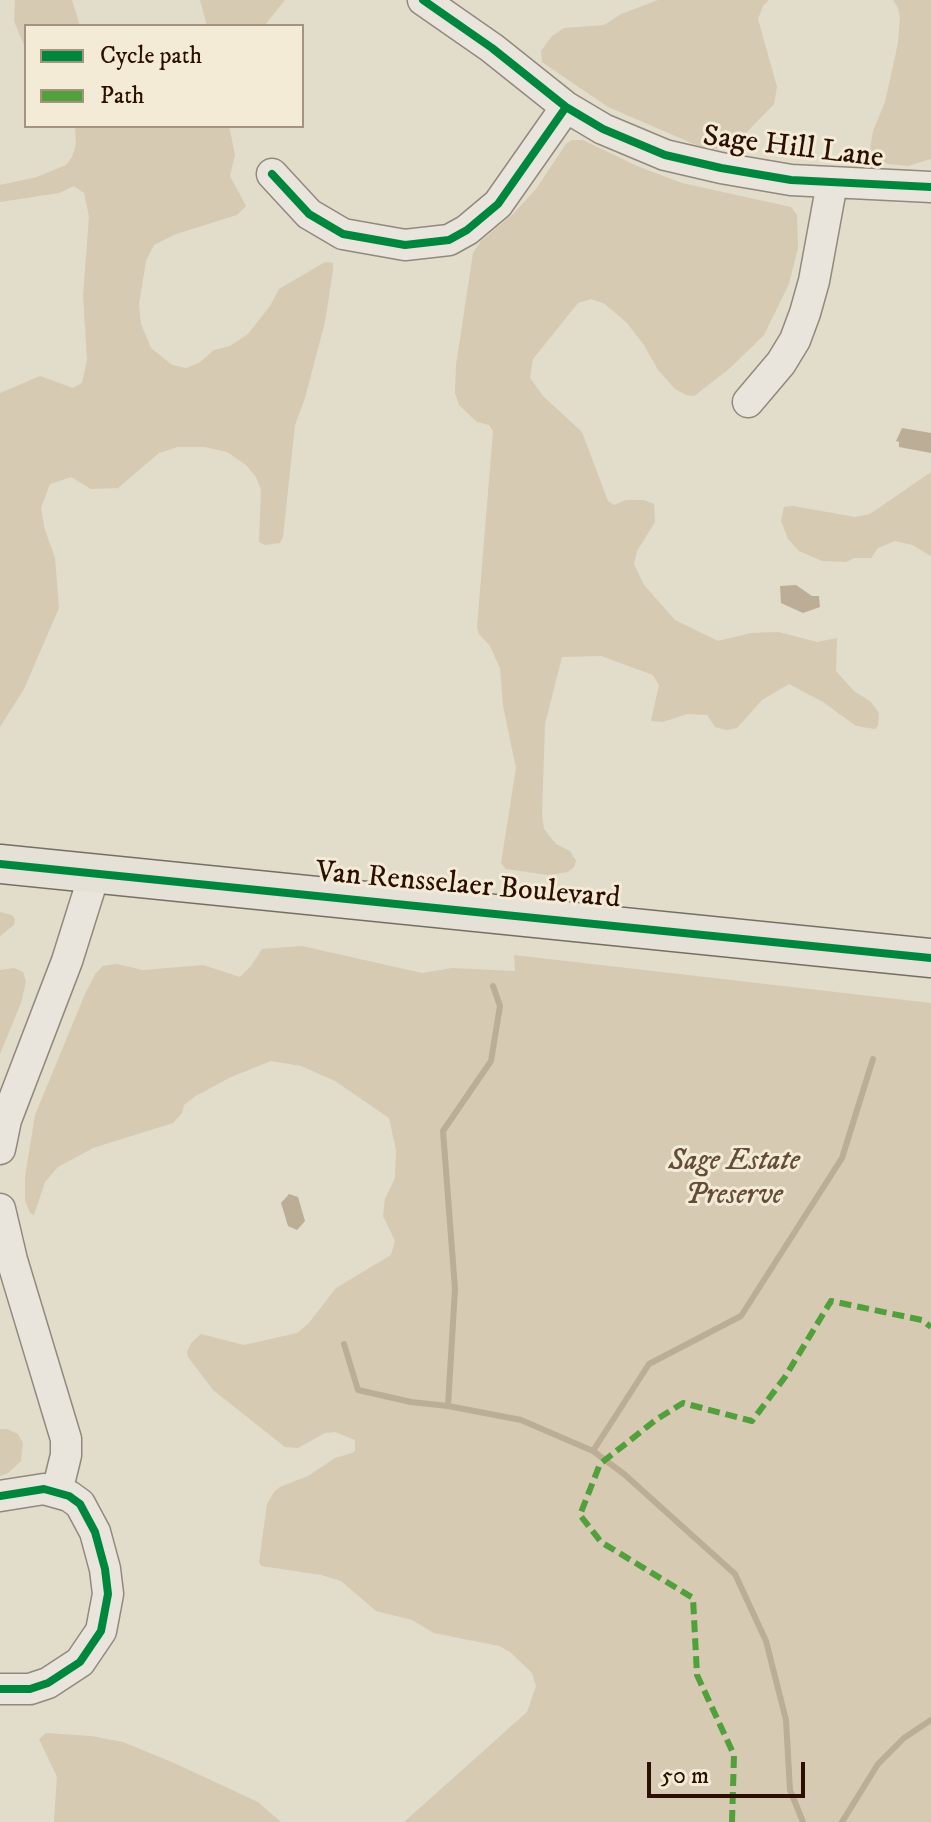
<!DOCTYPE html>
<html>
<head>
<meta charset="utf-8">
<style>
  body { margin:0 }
  #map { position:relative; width:931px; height:1822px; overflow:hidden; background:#e2dcca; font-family:"IM FELL DW Pica",serif }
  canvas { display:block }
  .legend { position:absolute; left:24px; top:24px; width:280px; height:104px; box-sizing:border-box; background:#f3ebd6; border:2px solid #a39380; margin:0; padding:10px 14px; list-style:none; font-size:24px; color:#2c0f00 }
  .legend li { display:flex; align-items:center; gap:16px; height:40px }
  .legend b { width:40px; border:2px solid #a39380 }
  .scale { position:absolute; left:647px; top:1762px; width:158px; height:36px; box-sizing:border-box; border:4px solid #2c0f00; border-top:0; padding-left:10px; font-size:24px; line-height:28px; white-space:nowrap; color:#2c0f00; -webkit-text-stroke:6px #f3ebd6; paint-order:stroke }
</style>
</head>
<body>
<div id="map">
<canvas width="931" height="1822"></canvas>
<ul class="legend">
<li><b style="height:10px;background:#00873e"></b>Cycle path</li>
<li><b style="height:10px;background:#51a03c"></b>Path</li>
</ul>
<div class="scale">50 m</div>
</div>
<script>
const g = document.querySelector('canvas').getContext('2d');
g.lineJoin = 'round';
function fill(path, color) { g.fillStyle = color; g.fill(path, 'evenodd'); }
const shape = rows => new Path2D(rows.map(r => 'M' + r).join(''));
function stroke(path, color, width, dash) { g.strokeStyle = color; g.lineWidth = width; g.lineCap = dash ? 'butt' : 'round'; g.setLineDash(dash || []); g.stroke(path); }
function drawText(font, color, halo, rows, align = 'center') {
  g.font = font + ' "IM FELL DW Pica",serif'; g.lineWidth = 6; g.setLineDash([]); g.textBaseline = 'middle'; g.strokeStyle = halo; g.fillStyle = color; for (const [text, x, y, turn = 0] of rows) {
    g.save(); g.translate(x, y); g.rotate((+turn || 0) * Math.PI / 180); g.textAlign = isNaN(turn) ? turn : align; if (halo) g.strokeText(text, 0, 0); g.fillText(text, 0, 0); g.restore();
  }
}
const green = shape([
  [15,0,72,0,80,26,26,26,26,50,14,21],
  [200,0,285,0,264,26,207,26],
  [658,0,769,0,763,6,758,19,777,87,774,104,745,134,723,149,703,148,608,107,542,62,541,51,552,36,564,28,604,25,621,14],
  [893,0,931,0,931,159,908,166,888,164,876,159,870,149,873,131,885,102,898,43,900,17,898,8],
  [75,126,229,126,235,155,230,176,246,206,237,215,176,234,154,245,146,261,139,304,141,324,151,348,172,365,186,368,199,363,214,350,230,346,248,334,270,306,279,289,325,262,333,263,333,271,325,322,305,398,295,425,283,537,280,543,265,545,259,542,261,490,256,477,246,465,227,452,205,447,177,447,159,453,118,488,91,489,71,477,50,484,41,508,45,530,55,558,59,608,24,689,0,727,0,393,40,376,73,388,82,383,87,360,83,295,89,217,84,193,74,186,59,193,0,202,0,185,37,177,66,165,72,157,76,145],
  [572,140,583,140,637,166,682,183,791,207,797,215,798,248,789,284,764,335,729,369,694,396,686,395,675,389,658,370,644,345,627,323,605,304,591,299,578,303,533,359,530,378,543,396,582,432,608,501,614,505,626,500,644,500,654,504,655,522,637,551,634,564,644,585,675,620,718,641,751,633,779,632,817,642,837,638,836,671,854,691,871,702,879,713,878,726,875,729,856,726,823,702,789,684,762,700,737,728,727,730,715,727,707,715,687,714,663,722,651,721,659,685,653,675,601,656,562,657,545,724,542,815,544,829,556,844,570,851,576,861,574,867,568,872,548,875,506,869,501,863,516,768,503,706,500,668,490,646,479,634,477,627,493,431,489,425,477,422,459,405,455,393,456,365,473,253,481,241,514,213,536,189,566,144],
  [931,472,931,556,912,545,895,541,878,548,871,558,854,558,846,562,822,561,799,551,788,539,781,521,784,507,793,506,855,517,870,514],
  [0,912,12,915,15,919,14,925,0,936],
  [302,946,422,973,452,968,515,971,514,955,931,1003,931,1822,404,1822,527,1712,536,1686,532,1673,510,1652,499,1646,434,1633,412,1620,376,1611,341,1581,321,1575,261,1566,259,1562,267,1504,274,1492,280,1487,308,1476,335,1458,352,1453,355,1451,355,1440,335,1432,325,1433,298,1448,285,1447,213,1390,188,1357,187,1352,191,1343,201,1334,244,1345,297,1333,308,1324,336,1288,391,1255,395,1241,383,1216,385,1199,395,1178,396,1150,389,1118,335,1081,301,1066,271,1061,231,1077,194,1097,184,1105,182,1113,173,1123,93,1148,58,1167,45,1182,34,1215,30,1213,25,1200,25,1177,35,1115,85,994,96,973,103,966,116,964,143,970,203,965,240,977,251,966,262,949],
  [14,968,23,972,26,982,21,1003,0,1054,0,970],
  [0,1429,7,1429,18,1434,23,1443,21,1461,8,1473,0,1476],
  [46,1733,91,1736,123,1742,174,1763,258,1802,281,1822,54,1822,57,1777,39,1739]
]);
const water = shape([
  [902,428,931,433,931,453,899,447,899,442,896,441],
  [796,585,812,596,819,596,820,607,803,613,781,603,780,586],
  [289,1194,298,1197,305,1221,297,1230,288,1226,281,1203]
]);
const stream = shape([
  [493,986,500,1006,491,1061,443,1131,455,1289,448,1406,521,1420,593,1451,624,1474,735,1574,766,1641,786,1720,790,1790,803,1822],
  [344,1344,358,1390,411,1402,448,1406],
  [593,1451,649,1364,741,1316,842,1158,873,1059],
  [842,1822,878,1764,904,1738,931,1720]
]);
const minor = shape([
  [423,0,492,48,566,107,603,129,665,155,721,168,791,180,931,187],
  [272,174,309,214,343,234,405,245,449,240,467,230,498,204,566,107],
  [748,402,781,363,795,340,805,313,814,281,832,183],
  [0,1149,6,1120,67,961,94,875],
  [0,1209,12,1260,66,1439,66,1455,57,1492],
  [0,1496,44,1489,69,1496,80,1504,95,1532,105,1569,108,1594,101,1631,80,1662,48,1683,30,1689,0,1689]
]);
const major = shape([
  [0,864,931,958]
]);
const quiet = shape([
  [732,1822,734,1755,697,1675,693,1598,601,1542,580,1515,600,1464,657,1419,683,1403,752,1421,785,1377,831,1301,922,1320,931,1327]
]);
const cycleway = shape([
  [423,0,492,48,566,107,603,129,665,155,721,168,791,180,931,187],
  [272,174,309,214,343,234,405,245,449,240,467,230,498,204,566,107],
  [0,864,931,958],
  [0,1496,44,1489,69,1496,80,1504,95,1532,105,1569,108,1594,101,1631,80,1662,48,1683,30,1689,0,1689]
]);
const streetNames = [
  ["Sage Hill Lane",793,149,7],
  ["Van Rensselaer Boulevard",468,887,5]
];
const parkNames = [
  ["Sage Estate",734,1163],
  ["Preserve",734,1197]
];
fill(green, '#d6cab2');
fill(water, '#bcad96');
stroke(stream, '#bcad96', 6);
stroke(minor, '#91897d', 33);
stroke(major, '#766e63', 41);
stroke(minor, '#e9e5dc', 30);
stroke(major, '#e5e1d7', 38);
stroke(quiet, '#51a03c', 6, [12, 6]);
stroke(cycleway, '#00873e', 8);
drawText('30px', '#2c0f00', '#f3ebd6', streetNames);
drawText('italic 30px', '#644c38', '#f3ebd6', parkNames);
</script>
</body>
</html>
